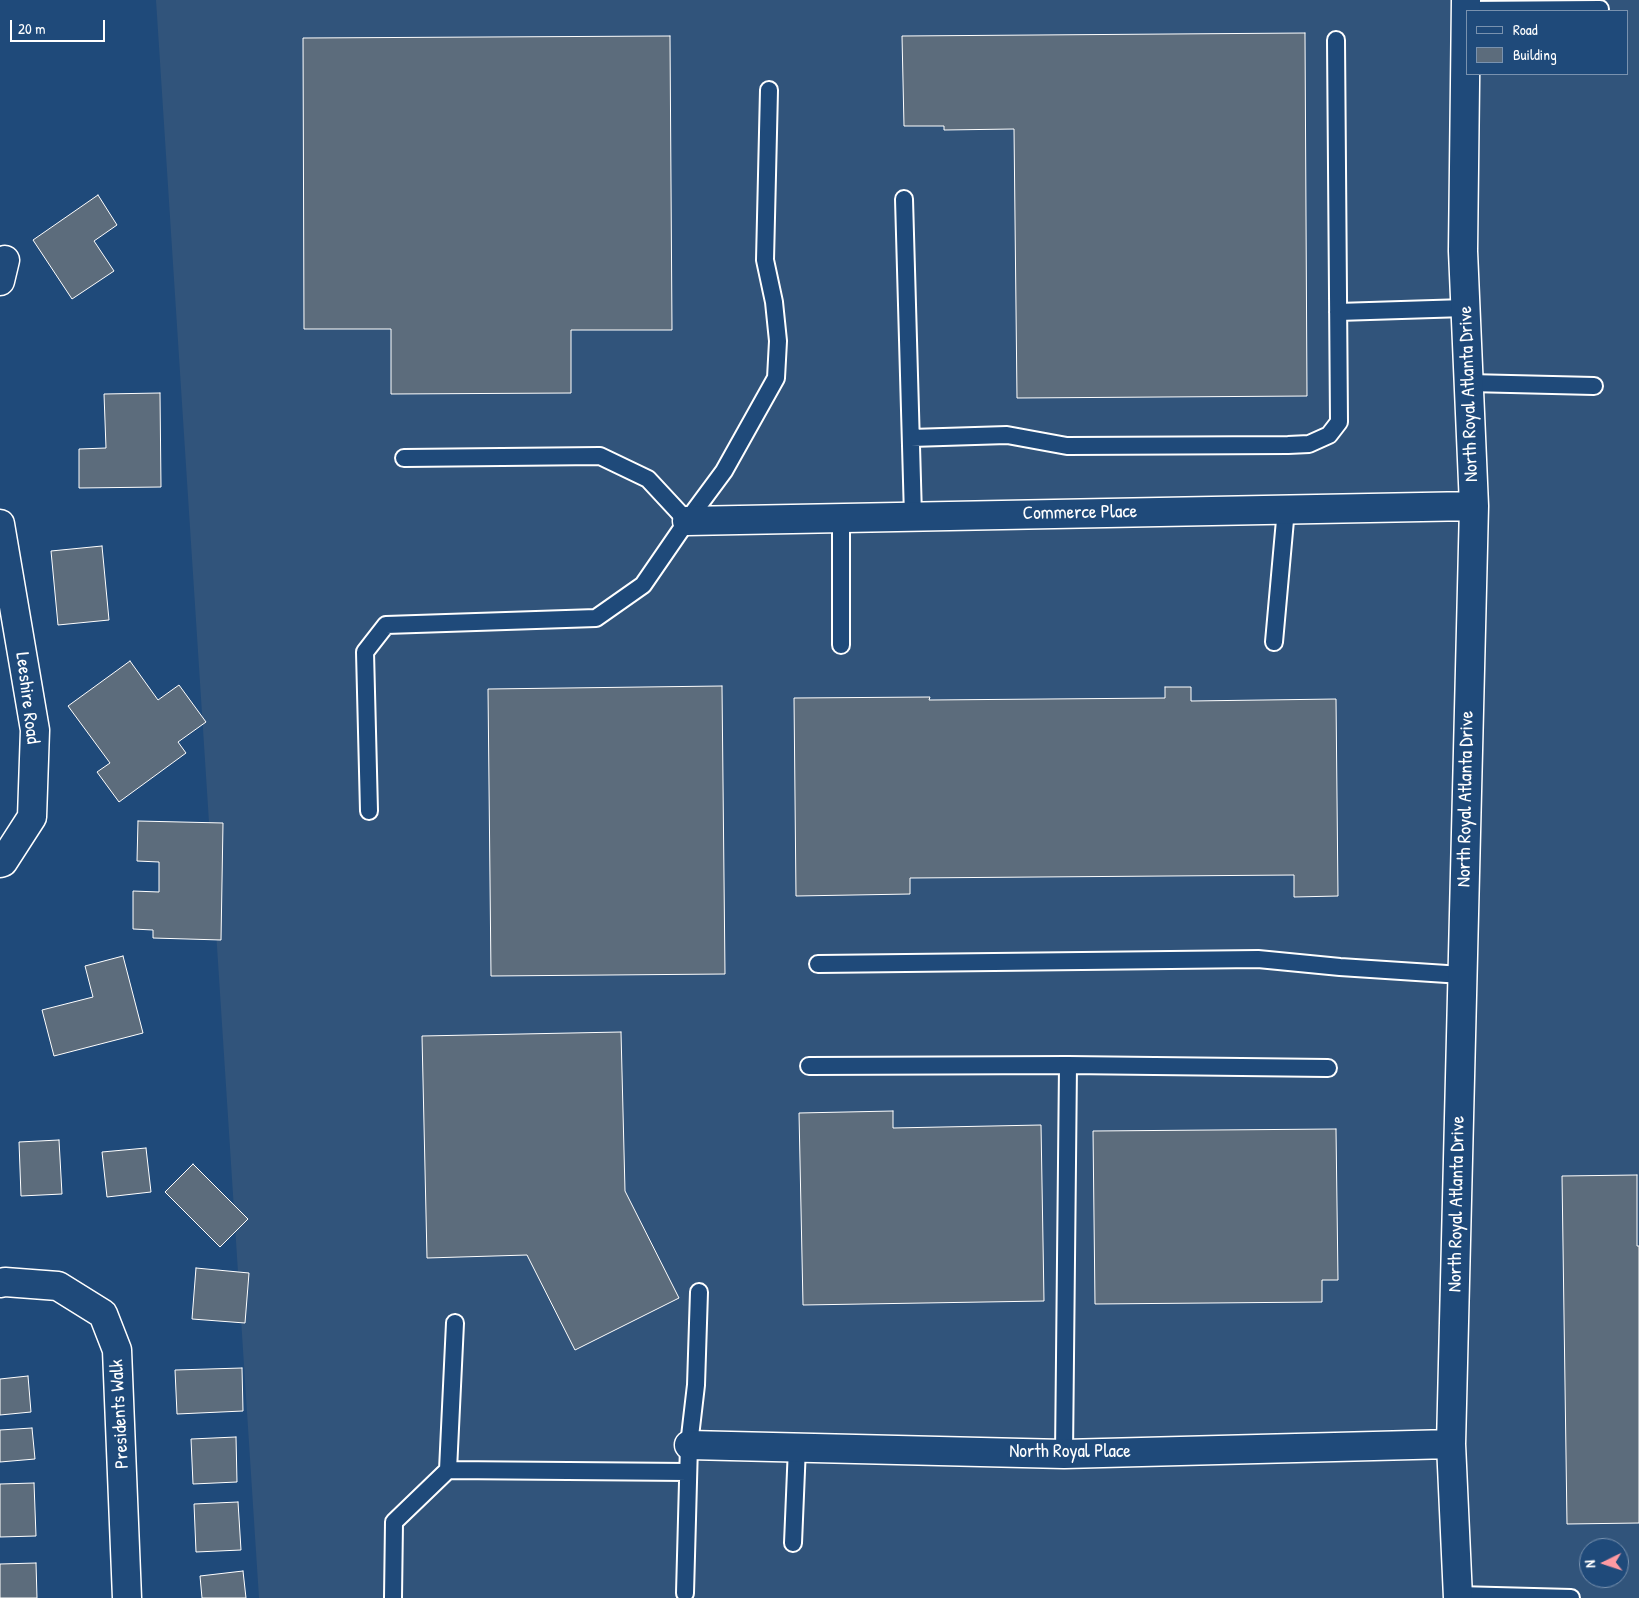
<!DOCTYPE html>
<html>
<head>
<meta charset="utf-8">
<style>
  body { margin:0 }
  #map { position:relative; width:1639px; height:1598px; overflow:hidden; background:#1f4a7a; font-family:"Patrick Hand",sans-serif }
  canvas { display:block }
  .legend { position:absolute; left:1466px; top:10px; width:162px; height:65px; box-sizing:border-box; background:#1f4a7a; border:1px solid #7992af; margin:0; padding:6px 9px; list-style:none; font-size:15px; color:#fff }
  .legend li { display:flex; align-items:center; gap:10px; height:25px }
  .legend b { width:25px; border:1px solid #7992af }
  .north { position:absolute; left:1579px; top:1538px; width:50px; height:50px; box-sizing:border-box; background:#1f4a7a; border:1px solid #7992af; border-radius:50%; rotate:266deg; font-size:14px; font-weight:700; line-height:20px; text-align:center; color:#fff }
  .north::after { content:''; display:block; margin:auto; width:18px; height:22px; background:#ff9aa2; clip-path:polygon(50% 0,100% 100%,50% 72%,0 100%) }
  .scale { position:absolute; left:10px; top:20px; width:95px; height:22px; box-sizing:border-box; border:2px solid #fff; border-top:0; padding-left:6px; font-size:15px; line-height:18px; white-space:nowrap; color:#fff; -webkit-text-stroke:4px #1f4a7a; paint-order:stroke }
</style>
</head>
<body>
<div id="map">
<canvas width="1639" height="1598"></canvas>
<ul class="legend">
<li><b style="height:6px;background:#1f4a7a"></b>Road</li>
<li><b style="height:14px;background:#5c6c7c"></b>Building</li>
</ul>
<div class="north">N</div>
<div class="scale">20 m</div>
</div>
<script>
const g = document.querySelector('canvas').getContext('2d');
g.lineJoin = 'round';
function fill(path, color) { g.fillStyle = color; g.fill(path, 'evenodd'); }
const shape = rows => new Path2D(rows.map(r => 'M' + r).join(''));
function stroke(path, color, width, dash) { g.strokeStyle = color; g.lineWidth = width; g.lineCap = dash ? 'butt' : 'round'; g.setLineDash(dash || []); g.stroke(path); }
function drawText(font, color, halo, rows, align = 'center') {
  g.font = font + ' "Patrick Hand",sans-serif'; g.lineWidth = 4.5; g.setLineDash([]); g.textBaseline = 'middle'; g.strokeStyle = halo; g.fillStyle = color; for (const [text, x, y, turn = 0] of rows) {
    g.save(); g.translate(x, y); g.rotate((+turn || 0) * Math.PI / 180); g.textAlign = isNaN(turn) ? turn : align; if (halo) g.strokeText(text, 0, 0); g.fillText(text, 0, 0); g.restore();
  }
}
const built = shape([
  [156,0,1639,0,1639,1598,259,1598],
  [1468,11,1628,11,1628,74,1468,74],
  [1589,1548,1619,1548,1619,1578,1589,1578]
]);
const building = shape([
  [1305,33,1307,396,1017,398,1014,129,944,130,944,126,904,126,902,36,1305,33],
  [670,36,672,330,571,330,571,393,391,394,391,329,304,329,303,38,670,36],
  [98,195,117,225,94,241,114,271,72,299,33,240,98,195],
  [160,393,161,487,79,488,79,449,106,448,104,394,160,393],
  [102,546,109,620,58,625,51,551,102,546],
  [130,661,158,700,179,685,206,722,178,742,186,753,119,802,97,772,110,763,68,706,130,661],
  [722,686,725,974,491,976,488,689,722,686],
  [1165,687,1191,687,1191,701,1336,699,1338,896,1294,897,1294,875,910,878,910,894,796,896,794,698,930,697,929,700,1165,698,1165,687],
  [138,821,223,823,221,940,153,938,153,930,133,929,133,891,159,892,159,862,137,861,138,821],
  [123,956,143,1033,54,1056,42,1010,93,997,85,966,123,956],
  [621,1032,625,1191,679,1298,575,1350,527,1255,427,1258,422,1036,621,1032],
  [893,1111,893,1128,1041,1125,1044,1301,803,1305,799,1113,893,1111],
  [1336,1129,1338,1280,1322,1280,1322,1302,1095,1304,1093,1131,1336,1129],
  [59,1140,62,1194,21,1196,19,1142,59,1140],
  [146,1148,151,1192,107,1197,102,1152,146,1148],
  [193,1164,248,1219,220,1247,165,1192,193,1164],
  [1637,1175,1637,1246,1639,1246,1639,1523,1567,1524,1562,1176,1637,1175],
  [196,1268,249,1273,245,1323,192,1319,196,1268],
  [242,1368,243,1411,177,1414,175,1370,242,1368],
  [28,1376,31,1412,0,1415,0,1379,28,1376],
  [32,1428,35,1459,0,1462,0,1430,32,1428],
  [236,1437,237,1482,193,1484,191,1439,236,1437],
  [34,1483,36,1536,0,1537,0,1484,34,1483],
  [238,1502,241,1550,196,1552,194,1504,238,1502],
  [36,1563,37,1598,0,1598,0,1564,36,1563],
  [243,1571,246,1598,202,1598,200,1576,243,1571]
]);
const service = shape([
  [1466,10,1600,9],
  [904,199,913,516],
  [1338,312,1465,308],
  [1469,383,1594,386],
  [911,438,1007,435,1067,446,1288,445,1309,444,1329,435,1339,422,1336,40],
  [841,518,841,645],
  [687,521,724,471,776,378,778,341,774,302,765,260,769,90],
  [1274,642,1286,509],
  [369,811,365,652,386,625,596,618,643,585,687,521,648,479,600,456,404,458],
  [818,964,1258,959,1340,967,1462,975],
  [809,1066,1068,1065],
  [1064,1454,1068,1065,1328,1068],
  [448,1470,455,1323],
  [793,1543,797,1447],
  [685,1593,689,1445,696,1385,699,1292],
  [1458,1595,1571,1598],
  [393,1598,394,1522,448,1470,688,1472]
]);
const minor = shape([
  [0,281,5,260],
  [687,521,1474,506],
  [0,524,35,730,32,817,3,862,0,863],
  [0,1283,5,1282,58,1286,103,1314,117,1350,127,1598],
  [689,1445,1064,1454,1451,1444],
  [1458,1598,1451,1444,1474,506,1463,251,1466,0]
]);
const streetNames = [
  ["North Royal Atlanta Drive",1469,394,-92],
  ["Commerce Place",1080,513,-1],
  ["Leeshire Road",27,698,83],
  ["North Royal Atlanta Drive",1466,799,-89],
  ["North Royal Atlanta Drive",1457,1204,-89],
  ["Presidents Walk",120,1414,-93],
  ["North Royal Place",1070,1452]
];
fill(built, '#31547b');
fill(building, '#5c6c7c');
stroke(building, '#fff', 1);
stroke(service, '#fff', 20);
stroke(minor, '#fff', 31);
stroke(service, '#1f4a7a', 16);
stroke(minor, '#1f4a7a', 28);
drawText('19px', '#fff', '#1f4a7a', streetNames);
</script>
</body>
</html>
